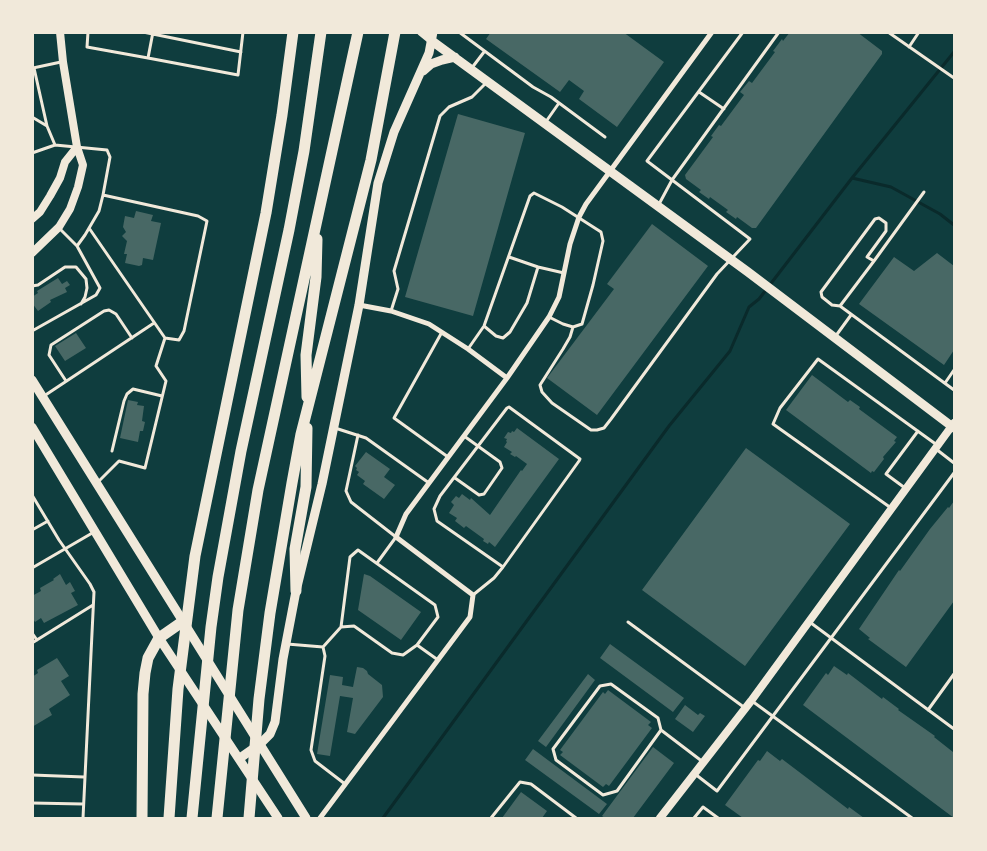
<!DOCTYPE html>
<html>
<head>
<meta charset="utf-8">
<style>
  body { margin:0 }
  #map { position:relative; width:987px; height:851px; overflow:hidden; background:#0f3d3e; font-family:"DejaVu Sans",sans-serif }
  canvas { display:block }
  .frame { position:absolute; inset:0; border:34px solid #f1e9da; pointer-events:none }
</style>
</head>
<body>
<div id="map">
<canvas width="987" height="851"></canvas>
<div class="frame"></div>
</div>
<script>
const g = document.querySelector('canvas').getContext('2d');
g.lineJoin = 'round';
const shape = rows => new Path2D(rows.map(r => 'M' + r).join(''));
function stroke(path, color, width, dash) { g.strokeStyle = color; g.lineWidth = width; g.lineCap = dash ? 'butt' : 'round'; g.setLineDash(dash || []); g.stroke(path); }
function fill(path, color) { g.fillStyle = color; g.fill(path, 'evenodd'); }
const stream = shape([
  [852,178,891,187,940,214,954,225],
  [383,818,669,426,730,351,749,307,759,299,852,178,954,52]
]);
const building = shape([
  [491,32,623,32,664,62,617,127,579,99,584,91,569,80,560,92,486,39],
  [790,32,857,32,882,51,882,54,756,228,752,228,737,217,736,219,726,212,728,210,710,197,709,199,699,192,701,190,686,179,685,175,713,137,711,136,719,125,721,126,744,95,740,92,749,81,752,83,775,52,773,51,782,39,783,41],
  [458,114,525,133,473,316,405,297],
  [136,211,153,215,151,221,161,223,153,260,143,258,142,265,139,266,125,263,127,254,124,254,127,241,122,236,126,232,123,227,125,216,134,218],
  [652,224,708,266,597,415,547,378,614,289,607,284],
  [937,253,954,266,954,350,944,365,859,304,894,257,914,271],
  [58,278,62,284,67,281,70,285,65,288,67,292,50,300,51,302,38,311,32,303,32,297,38,293,37,291],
  [76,333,86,348,65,361,55,346],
  [812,375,848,402,850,400,860,407,859,409,897,437,894,441,896,442,883,457,884,459,874,472,872,471,871,473,786,410],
  [128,400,138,402,137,405,144,406,142,421,145,422,143,431,140,431,138,442,120,438],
  [517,428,559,459,495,547,489,542,488,544,483,541,484,539,466,526,464,528,455,521,457,518,449,513,454,505,451,502,456,496,459,498,462,494,470,500,471,498,490,515,521,470,522,471,527,464,516,456,515,457,510,454,512,452,504,447,507,442,506,441,507,439,504,438,508,432,511,433,512,431,514,432],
  [746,448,850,524,745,666,642,590],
  [366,452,390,469,384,477,395,485,384,499,363,484,365,481,357,475,359,472,356,470,357,468,355,466],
  [954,501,954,601,906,667,868,639,870,638,859,629,899,570,900,571,930,529,948,507,949,508],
  [60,574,66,585,70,582,75,591,71,593,78,605,44,623,41,618,35,622,32,617,32,596,41,591,40,588,54,580,53,579],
  [364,574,370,576,421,612,401,640,358,610],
  [610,644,684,698,673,712,600,658],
  [57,658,69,676,61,681,70,695,49,709,52,715,32,727,32,677,38,673,37,670],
  [834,666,847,675,848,673,882,699,883,697,899,709,898,710,935,736,934,737,953,752,954,750,954,818,803,705,826,673,828,675],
  [357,667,363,668,367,671,368,674,382,685,383,697,355,734,347,732,353,698,340,696,330,756,317,754,330,675,343,677,342,685,353,687],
  [588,674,595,680,546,747,538,741],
  [608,690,651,722,648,725,652,728,609,786,606,784,603,787,560,755,563,752,560,750,603,692,605,694],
  [685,705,698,715,700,713,705,716,693,732,675,719],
  [653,747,674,763,633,818,605,818,602,816],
  [533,749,607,804,599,814,525,760],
  [767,751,780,761,782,759,848,809,849,807,864,818,743,818,725,805,758,760,760,761],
  [521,792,547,811,542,818,502,818]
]);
const service = shape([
  [88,32,87,47,148,58],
  [143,32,241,52],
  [153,32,148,58,238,75,243,32],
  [459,32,533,87,551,97,605,137],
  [888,32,954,78],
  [909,47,919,32],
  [33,68,61,62],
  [34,68,47,126],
  [471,69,484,52],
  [699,92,724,109],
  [32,117,47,126,55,145,107,150,110,157,103,195,198,216,207,221,184,331,179,340,165,338,156,366,166,381,145,468,119,461,97,483],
  [545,123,559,103],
  [32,153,55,145],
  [658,206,672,180,779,32],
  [59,228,77,246,85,235,99,211,103,195],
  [89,228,165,338],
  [874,261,924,192],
  [538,267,564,273],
  [32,286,38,285,65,267,76,267,86,279,87,288,85,297,81,304],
  [840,306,874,261,867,257,886,231,886,223,879,218,875,219,821,292,822,297,832,305,840,306,954,390],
  [391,311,398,289,394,271,440,116,449,107,472,97,487,82],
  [484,326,496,336,503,338,510,332,527,303,538,267,509,257],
  [573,327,570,337,563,349,540,385,542,392,552,403,591,430,597,430,604,428,611,419,717,274,750,239,647,161,743,32],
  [32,331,96,295,100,288,77,246],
  [442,332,394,418,448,457],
  [835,337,851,315],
  [468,349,484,326,530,196,534,193,562,207,601,232,603,241,593,285,582,324,573,327,563,324,549,317],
  [66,381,49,355,51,345,104,311,109,310,116,314,132,338],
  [945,383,954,370],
  [44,396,154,323],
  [335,428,366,438,429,483],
  [358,435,346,491,351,502,396,537,377,563],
  [936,449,954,463],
  [112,451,124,401,127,394,133,389,162,396],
  [455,478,479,495,484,494,502,468,500,462,464,436],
  [905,488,886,474,918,431],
  [32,495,59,540,90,584,94,592,83,818],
  [891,508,773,424,780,408,818,359,937,445],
  [32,530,48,521],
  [32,568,94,532],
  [473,595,494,578,503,567,579,461,580,459,509,407,507,408,440,496,434,509,437,521,503,567],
  [628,622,745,708],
  [811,623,954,729],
  [341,627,350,557,358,550,435,605,438,617,417,645],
  [32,633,37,640],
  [32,643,93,605],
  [287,644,323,647],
  [323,647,325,656,311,750,315,761,345,784],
  [323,647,341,627,354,626,392,653,403,655,417,645,438,660],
  [752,701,912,818],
  [928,710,954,674],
  [661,730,617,791,603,795,556,760,553,749,600,686,611,684,658,718,661,730,703,762],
  [695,774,717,791,954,473],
  [32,775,84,777],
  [32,803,83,804],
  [491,818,520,782,531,784,576,818],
  [694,818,703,807,718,818]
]);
const minor = shape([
  [359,305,391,311,429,324,468,349,507,378],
  [320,818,470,617,473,595,396,537,406,514,507,378,549,317,559,297,570,244,579,217,586,204,712,32]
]);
const tertiary = shape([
  [421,32,432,41],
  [32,219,40,212,50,196,60,178,65,162,77,147],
  [32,253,59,227,70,209,78,187,83,165,77,147,63,62,60,32],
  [660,818,751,701,954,423]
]);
const secondary = shape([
  [432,41,748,272,954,428],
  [423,71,431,64,442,60,455,57],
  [240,758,260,744,270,734,275,722,283,659,296,591,322,484,359,305,378,183,394,132,429,53,433,32]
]);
const primary = shape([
  [32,380,306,818],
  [32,427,159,638,278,818]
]);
const motorway = shape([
  [307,397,306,355,316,277,317,239],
  [296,591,295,549,306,487,307,428],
  [142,818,143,694,145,673,148,658,159,638,182,622],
  [169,818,178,689,195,556,266,213,282,115,293,32],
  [192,818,211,627,218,577,241,451,289,230,304,151,321,32],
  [217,818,238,610,258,490,358,32],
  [249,818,259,699,270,613,292,483,301,434,371,160,395,32]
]);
stroke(stream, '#0a2a2b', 3);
fill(building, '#486865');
stroke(service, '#f1e9da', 3);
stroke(minor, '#f1e9da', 5);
stroke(tertiary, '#f1e9da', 8);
stroke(secondary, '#f1e9da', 9);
stroke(primary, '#f1e9da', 9);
stroke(motorway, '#f1e9da', 11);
</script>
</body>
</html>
